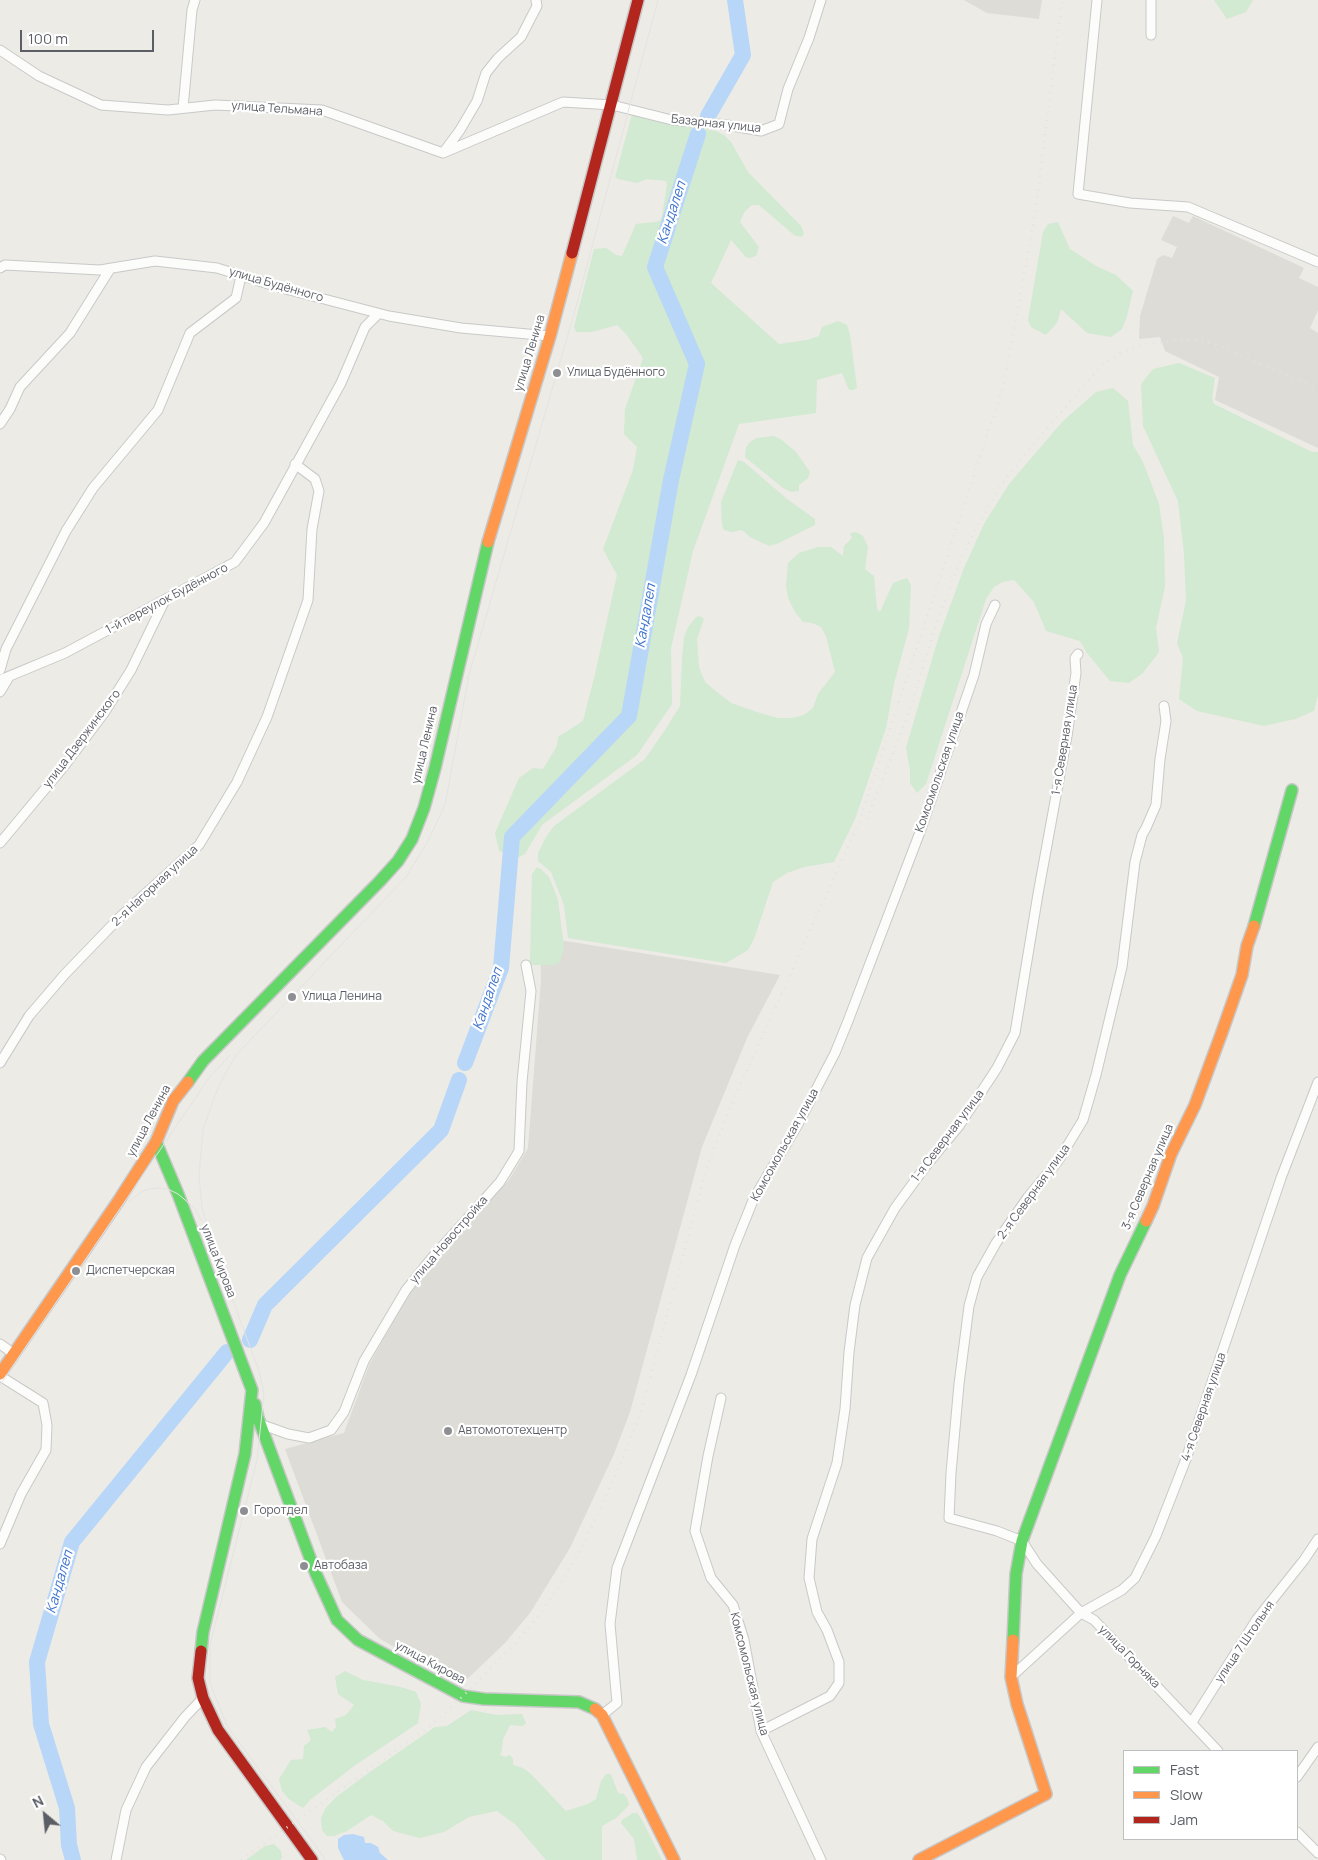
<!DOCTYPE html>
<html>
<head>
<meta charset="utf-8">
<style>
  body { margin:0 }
  #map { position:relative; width:1318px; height:1860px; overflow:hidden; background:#ecebe6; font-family:Manrope,sans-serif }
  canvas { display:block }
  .legend { position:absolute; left:1123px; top:1750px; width:175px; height:90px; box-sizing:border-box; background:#fff; border:1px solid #bdbfc1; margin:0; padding:6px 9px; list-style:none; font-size:15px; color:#5b5e65 }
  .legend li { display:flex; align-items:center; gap:10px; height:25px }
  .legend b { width:25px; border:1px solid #bdbfc1 }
  .north { position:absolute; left:20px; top:1790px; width:50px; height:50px; -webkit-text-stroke:4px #fff; paint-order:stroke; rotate:332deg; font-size:14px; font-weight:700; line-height:20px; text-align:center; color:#5b5e65 }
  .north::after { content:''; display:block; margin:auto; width:18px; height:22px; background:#5b5e65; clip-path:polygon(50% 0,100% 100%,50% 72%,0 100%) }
  .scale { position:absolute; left:20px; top:30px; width:134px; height:22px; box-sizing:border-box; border:2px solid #5b5e65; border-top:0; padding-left:6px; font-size:15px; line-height:18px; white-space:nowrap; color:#5b5e65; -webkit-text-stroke:4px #fff; paint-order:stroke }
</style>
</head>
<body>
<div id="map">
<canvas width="1318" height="1860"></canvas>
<ul class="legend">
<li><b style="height:6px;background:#63d668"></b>Fast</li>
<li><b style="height:6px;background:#ff974d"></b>Slow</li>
<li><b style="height:6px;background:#b3261e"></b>Jam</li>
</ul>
<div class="north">N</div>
<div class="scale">100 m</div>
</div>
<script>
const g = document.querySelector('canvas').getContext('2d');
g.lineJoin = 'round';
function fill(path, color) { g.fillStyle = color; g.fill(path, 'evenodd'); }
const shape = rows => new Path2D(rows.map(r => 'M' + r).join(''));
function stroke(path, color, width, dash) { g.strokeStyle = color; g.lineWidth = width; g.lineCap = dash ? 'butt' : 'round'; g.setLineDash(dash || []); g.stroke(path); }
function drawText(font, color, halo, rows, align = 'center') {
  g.font = font + ' Manrope,sans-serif'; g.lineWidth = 4.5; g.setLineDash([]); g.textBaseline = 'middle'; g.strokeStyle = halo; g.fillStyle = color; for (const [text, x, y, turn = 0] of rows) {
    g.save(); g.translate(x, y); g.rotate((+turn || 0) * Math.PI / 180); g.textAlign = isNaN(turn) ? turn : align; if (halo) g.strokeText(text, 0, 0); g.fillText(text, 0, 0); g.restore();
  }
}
const industrial = shape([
  [964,0,1042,0,1039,19,987,13],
  [1173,216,1189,223,1193,216,1304,268,1299,278,1318,287,1318,310,1310,328,1318,333,1318,448,1215,400,1219,377,1165,351,1160,337,1139,339,1140,316,1157,259,1163,255,1172,258,1177,247,1161,240],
  [540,937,780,975,747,1038,702,1147,630,1412,614,1454,570,1548,530,1613,505,1643,462,1684,380,1639,342,1602,285,1449,344,1433,369,1365,410,1292,436,1259,509,1180,528,1148,541,980]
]);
const green = shape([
  [1214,0,1253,0,1246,12,1227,19],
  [636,114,661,122,716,131,724,135,731,142,748,172,801,226,804,234,801,237,794,235,759,205,752,205,745,211,740,222,759,247,756,256,750,258,746,257,731,240,711,283,779,344,807,340,819,336,822,327,838,321,847,325,850,335,857,388,853,390,849,390,842,373,817,380,816,413,739,424,693,551,671,648,672,704,637,755,542,825,525,854,517,858,499,851,495,833,519,778,533,768,543,769,557,746,558,737,583,721,595,674,617,575,603,549,633,470,637,447,624,434,625,409,643,358,626,334,617,325,592,332,576,332,574,327,594,249,606,248,616,255,622,256,636,224,655,222,660,221,662,216,667,185,666,181,647,179,637,183,618,179,615,177,631,118,632,115],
  [1058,222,1070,249,1096,266,1116,275,1133,291,1127,316,1122,329,1111,337,1087,333,1061,309,1057,323,1046,335,1031,327,1028,320,1043,232,1048,224],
  [1179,363,1215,378,1212,398,1214,404,1312,452,1318,452,1318,695,1314,711,1295,719,1264,726,1197,711,1179,699,1183,658,1177,643,1186,601,1184,554,1178,501,1143,426,1141,384,1153,369],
  [1113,388,1128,401,1133,445,1143,462,1159,504,1164,539,1165,586,1156,628,1159,652,1143,673,1129,683,1110,681,1087,653,1080,641,1046,631,1034,602,1014,580,1002,582,994,587,986,599,926,784,917,793,910,783,910,770,906,748,938,639,964,568,984,524,1009,484,1063,421,1096,392],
  [774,436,782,440,796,452,810,472,808,478,799,485,799,491,791,492,783,488,745,457,746,448,750,442,757,438],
  [738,460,744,462,787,499,815,519,815,525,779,543,769,546,750,537,742,530,732,532,724,530,722,525,721,502],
  [856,532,863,536,868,547,865,569,874,576,877,609,880,612,893,583,907,578,911,585,909,628,894,684,886,728,855,819,834,862,804,867,787,873,773,882,754,939,748,950,726,963,568,938,564,905,551,872,538,861,538,853,546,837,554,826,645,759,665,730,680,706,682,660,684,637,688,627,696,617,700,616,704,619,697,639,699,667,705,682,717,692,731,703,763,714,778,718,792,718,804,715,813,708,818,694,835,672,826,636,821,627,812,623,803,622,795,612,788,598,786,586,788,563,799,553,818,547,831,547,843,556,844,546,852,538,850,533],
  [537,867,542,870,549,877,558,900,564,947,560,962,555,965,533,965,530,963,532,874],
  [345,1671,363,1680,401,1687,416,1692,421,1704,418,1723,354,1766,310,1800,303,1808,289,1799,282,1791,279,1779,291,1760,303,1759,304,1746,311,1740,307,1730,325,1727,332,1732,336,1727,335,1719,346,1715,354,1705,338,1694,335,1677],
  [471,1710,496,1715,522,1714,526,1723,523,1726,510,1725,503,1739,502,1750,500,1755,505,1757,510,1755,513,1759,513,1765,523,1768,531,1774,566,1811,588,1804,596,1799,601,1781,606,1774,611,1774,618,1793,624,1794,628,1800,629,1805,616,1818,602,1826,602,1860,546,1860,516,1825,497,1811,469,1817,444,1832,420,1838,393,1831,383,1821,371,1815,347,1831,334,1836,327,1836,322,1830,321,1818,325,1809,335,1798,367,1774,435,1727,447,1726],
  [633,1813,637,1813,642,1820,662,1860,637,1860,634,1839,621,1823,622,1820],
  [274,1844,281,1851,282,1858,280,1860,246,1860,265,1846]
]);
const water = shape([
  [353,1834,364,1837,365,1843,371,1843,378,1847,380,1853,388,1860,344,1860,338,1848,338,1839,344,1835]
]);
const river = shape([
  [708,116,743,55,735,0],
  [465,1063,501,968,512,837,629,716,671,480,697,364,655,267,698,134],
  [250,1340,265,1305,441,1130,459,1080],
  [73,1860,69,1845,67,1808,41,1724,37,1662,72,1542,227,1352]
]);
const street = shape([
  [1097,0,1078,194,1130,203,1188,207,1318,262],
  [1151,35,1151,0],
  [0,50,39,76,101,105,168,110,215,105,322,110,443,153,563,102,612,105,672,120,727,125,761,131,779,124,788,89,809,38,821,0],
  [183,108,192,10,195,0],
  [443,153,460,130,477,101,486,73,498,58,521,37,537,6,536,0],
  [0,268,5,265,100,270,155,261,217,268,278,287,389,316,461,328,550,336],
  [0,424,10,409,20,387,70,333,110,269],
  [0,670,6,649,66,531,93,488,158,410,190,333,236,298,241,276],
  [0,680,65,653,235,562,264,523,341,383,365,327,378,314],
  [0,692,9,677],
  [1164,706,1166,721,1160,759,1156,805,1146,828,1142,835,1135,862,1122,967,1096,1075,1083,1120,1058,1161,1028,1197,996,1243,977,1277,969,1306,959,1384,951,1473,949,1518,997,1531,1022,1541,1037,1564,1081,1613,1094,1620,1218,1751],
  [0,843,65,765,104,713,131,670,165,600],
  [0,1063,29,1016,65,974,122,915,199,845,237,782,267,717,308,600,312,529,319,491,315,479,295,464],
  [0,1344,14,1354],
  [0,1376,43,1403,47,1425,46,1450,21,1494,0,1544],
  [721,1398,708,1456,695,1531,711,1578,733,1605,744,1640,761,1731,821,1860],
  [260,1424,288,1434,309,1438,331,1430,344,1412,364,1361,406,1290,431,1259,500,1182,519,1151,522,1082,531,991,526,965],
  [1011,1677,1081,1613,1122,1590,1135,1578,1156,1536,1186,1459,1281,1178,1318,1082],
  [602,1715,617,1703,610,1624,617,1568,691,1375,735,1245,754,1198,797,1126,835,1053,848,1021,920,832,974,675,986,624,995,605],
  [1192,1722,1257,1619,1304,1560,1318,1539],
  [761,1731,830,1696,839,1683,839,1662,827,1630,817,1612,809,1578,812,1539,837,1463,845,1409,849,1352,855,1305,867,1258,895,1208,925,1167,959,1126,997,1068,1015,1033,1038,894,1067,736,1076,673,1075,658,1078,654],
  [1297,1777,1318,1747],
  [1297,1832,1318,1853],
  [0,1859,1,1860],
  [116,1860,126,1810,146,1767,185,1717,203,1698]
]);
const fast = shape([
  [1254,926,1292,790],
  [188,1082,203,1061,380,881,398,861,412,839,424,808,435,768,488,542],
  [156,1142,178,1194,252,1390,245,1454,203,1632,201,1651],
  [255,1404,258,1418,316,1574,337,1620,358,1640,463,1696,484,1699,579,1702,595,1709],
  [1013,1640,1016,1574,1022,1541,1120,1275,1146,1221]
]);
const slow = shape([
  [488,542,550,336,572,253],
  [1146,1221,1153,1206,1171,1154,1195,1105,1222,1032,1242,975,1247,946,1254,926],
  [0,1374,119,1200,156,1142,173,1101,188,1082],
  [595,1709,602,1715,674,1860],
  [919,1860,1046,1794,1017,1704,1011,1677,1013,1640]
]);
const jam = shape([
  [572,253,638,0],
  [201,1651,198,1678,203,1698,218,1730,312,1860]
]);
const tram = shape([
  [129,1201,143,1191,149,1189,159,1188,168,1189,178,1194,191,1205,196,1210,201,1220],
  [0,1385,209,1078,230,1055],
  [326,1860,227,1726,210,1683,210,1645,257,1460,264,1394,259,1371,215,1252,202,1208,199,1177,203,1129,219,1085,236,1055,406,877,428,841,445,805,469,675,574,314,658,0]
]);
const rail = shape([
  [867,819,907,719,935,628,956,570,975,530,1002,484,1037,440,1102,365,1122,352,1146,344,1178,340,1202,341,1220,346,1318,389],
  [241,1860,430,1726,463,1696,512,1647,537,1618,562,1581,582,1548,622,1460,640,1415,706,1170,729,1110,859,822,1003,387,1035,215,1062,0]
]);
const markers = [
  [557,373,5,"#8e8f92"],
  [292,997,5,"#8e8f92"],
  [76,1271,5,"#8e8f92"],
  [448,1431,5,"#8e8f92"],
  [244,1511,5,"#8e8f92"],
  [304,1566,5,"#8e8f92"]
];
const streetNames = [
  ["улица Тельмана",277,109,4],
  ["Базарная улица",716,124,6],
  ["улица Будённого",276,285,16],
  ["улица Ленина",530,353,-73],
  ["1-й переулок Будённого",167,599,-28],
  ["улица Дзержинского",82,739,-53],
  ["1-я Северная улица",1065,740,-81],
  ["улица Ленина",425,745,-77],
  ["Комсомольская улица",940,772,-71],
  ["2-я Нагорная улица",155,886,-43],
  ["улица Ленина",149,1121,-62],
  ["1-я Северная улица",948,1136,-53],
  ["Комсомольская улица",785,1145,-61],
  ["3-я Северная улица",1148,1177,-67],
  ["2-я Северная улица",1034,1192,-54],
  ["улица Новостройка",449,1240,-49],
  ["улица Кирова",218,1261,69],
  ["4-я Северная улица",1204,1407,-71],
  ["улица 7 Штольня",1245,1642,-56],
  ["улица Горняка",1129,1657,46],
  ["улица Кирова",430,1663,28],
  ["Комсомольская улица",749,1674,76]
];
const poiNames = [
  ["Улица Будённого",567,373],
  ["Улица Ленина",302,997],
  ["Диспетчерская",86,1271],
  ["Автомототехцентр",458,1431],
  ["Горотдел",254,1511],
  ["Автобаза",314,1566]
];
const waterNames = [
  ["Кандалеп",672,213,-72],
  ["Кандалеп",646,616,-80],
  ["Кандалеп",488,999,-71],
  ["Кандалеп",60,1582,-74]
];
fill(industrial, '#dddcd7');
fill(green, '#d2e9d2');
fill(water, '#b8d6f8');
stroke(river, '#b8d6f8', 16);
stroke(street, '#c8c9c8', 11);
stroke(fast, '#c7c7c7', 14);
stroke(slow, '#c7c7c7', 14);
stroke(jam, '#c7c7c7', 14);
stroke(street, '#fcfcfb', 9);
stroke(fast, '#63d668', 11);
stroke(slow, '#ff974d', 11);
stroke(jam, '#b3261e', 11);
stroke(tram, '#e4e3e3', 1);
stroke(rail, '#e4e3e3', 2.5, [1, 6]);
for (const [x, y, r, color] of markers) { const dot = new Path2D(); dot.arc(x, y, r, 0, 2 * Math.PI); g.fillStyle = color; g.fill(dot); stroke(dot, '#fff', 2); }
drawText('12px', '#5b5e65', '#fff', streetNames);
drawText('12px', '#5b5e65', '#fff', poiNames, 'left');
drawText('italic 14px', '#3c73cc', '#fff', waterNames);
</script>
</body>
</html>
